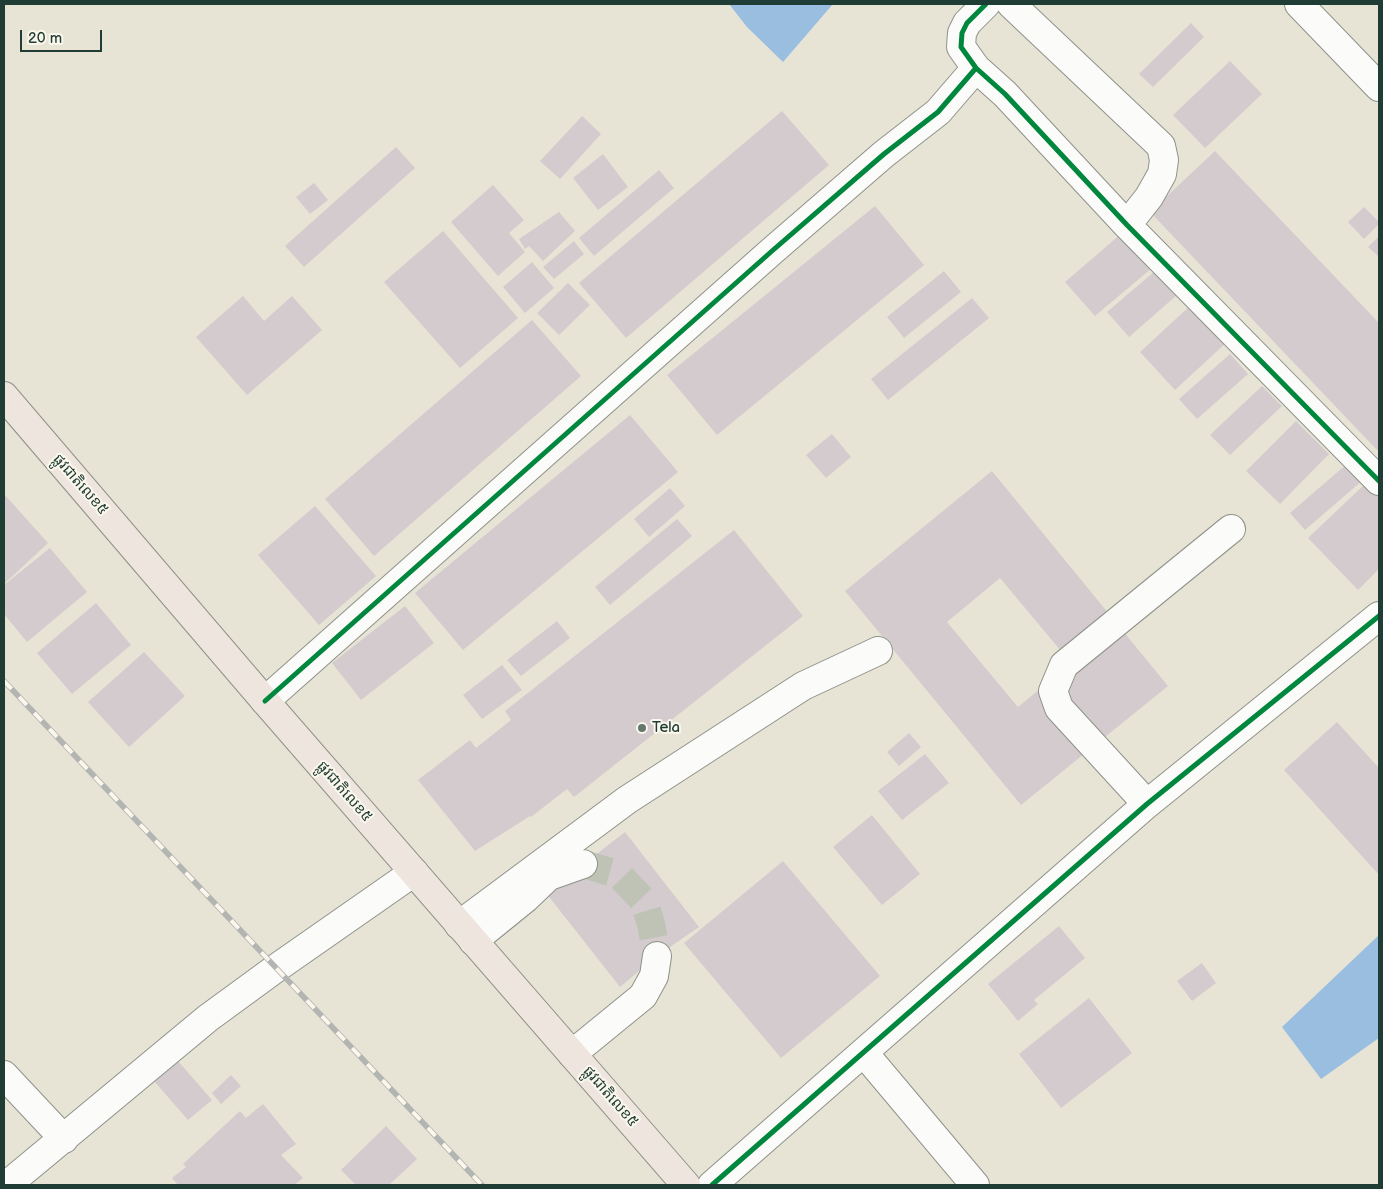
<!DOCTYPE html>
<html>
<head>
<meta charset="utf-8">
<style>
  body { margin:0 }
  #map { position:relative; width:1383px; height:1189px; overflow:hidden; background:#e7e4d6; font-family:"Balsamiq Sans",sans-serif }
  canvas { display:block }
  .frame { position:absolute; inset:0; border:5px solid #1f3d34; pointer-events:none }
  .scale { position:absolute; left:20px; top:30px; width:82px; height:22px; box-sizing:border-box; border:2px solid #1f3d34; border-top:0; padding-left:6px; font-size:15px; line-height:18px; white-space:nowrap; color:#1f3d34; -webkit-text-stroke:4px #fbf7ec; paint-order:stroke }
</style>
</head>
<body>
<div id="map">
<canvas width="1383" height="1189"></canvas>
<div class="frame"></div>
<div class="scale">20 m</div>
</div>
<script>
const g = document.querySelector('canvas').getContext('2d');
g.lineJoin = 'round';
function fill(path, color) { g.fillStyle = color; g.fill(path, 'evenodd'); }
const shape = rows => new Path2D(rows.map(r => 'M' + r).join(''));
function stroke(path, color, width, dash) { g.strokeStyle = color; g.lineWidth = width; g.lineCap = dash ? 'butt' : 'round'; g.setLineDash(dash || []); g.stroke(path); }
function drawText(font, color, halo, rows, align = 'center') {
  g.font = font + ' "Balsamiq Sans","Noto Sans Khmer",sans-serif'; g.lineWidth = 4; g.setLineDash([]); g.textBaseline = 'middle'; g.strokeStyle = halo; g.fillStyle = color; for (const [text, x, y, turn = 0] of rows) {
    g.save(); g.translate(x, y); g.rotate((+turn || 0) * Math.PI / 180); g.textAlign = isNaN(turn) ? turn : align; if (halo) g.strokeText(text, 0, 0); g.fillText(text, 0, 0); g.restore();
  }
}
const water = shape([
  [729,4,833,4,783,62,747,27],
  [1379,935,1379,1038,1321,1079,1282,1027]
]);
const building = shape([
  [1191,23,1204,37,1153,87,1139,74],
  [1230,61,1262,94,1205,148,1173,115],
  [782,111,829,165,626,338,579,283],
  [582,116,601,134,560,179,540,161],
  [396,147,415,168,304,267,285,246],
  [1215,151,1379,323,1379,452,1150,212],
  [603,154,628,187,598,210,573,178],
  [659,170,674,188,594,256,579,238],
  [314,183,328,200,310,214,296,197],
  [493,185,524,220,509,233,525,252,498,276,451,222],
  [875,206,924,265,717,435,667,375],
  [1364,207,1379,222,1379,224,1364,239,1348,222],
  [559,212,575,231,543,261,529,246,525,249,519,239],
  [443,231,518,318,460,368,384,282],
  [1122,233,1152,268,1095,316,1065,282],
  [1379,236,1379,257,1368,247],
  [574,241,584,254,554,279,543,267],
  [532,262,554,288,525,313,503,287],
  [944,271,961,292,904,338,887,317],
  [1155,271,1177,295,1129,337,1107,312],
  [568,283,590,305,559,335,537,313],
  [243,296,264,321,292,296,322,330,247,395,196,337],
  [972,298,989,318,888,400,871,379],
  [1192,304,1227,342,1175,390,1140,352],
  [532,320,581,376,374,556,325,499],
  [1230,354,1248,374,1197,419,1179,399],
  [1262,386,1282,406,1230,455,1210,435],
  [630,415,678,472,463,650,415,593],
  [1296,421,1329,454,1280,504,1246,471],
  [832,434,851,457,826,478,806,455],
  [1348,463,1363,480,1305,530,1290,513],
  [992,471,1168,686,1021,805,845,591],
  [1000,578,1071,663,1018,707,947,622],
  [1366,483,1379,496,1379,569,1358,590,1308,538],
  [670,488,685,506,649,537,634,519],
  [4,494,48,543,4,584],
  [315,506,376,576,319,625,258,555],
  [677,519,692,536,610,605,595,587],
  [734,530,803,616,574,797,567,789,531,817,530,816,475,851,418,780,470,740,476,748,511,720,505,711],
  [50,548,87,592,27,642,4,614,4,585],
  [96,603,131,645,72,694,37,653],
  [405,606,434,643,361,700,332,663],
  [557,621,570,638,521,676,507,660],
  [144,652,185,696,129,747,88,702],
  [502,665,522,690,482,719,463,695],
  [1337,722,1379,768,1379,875,1284,770],
  [909,733,921,747,899,766,887,752],
  [925,754,949,783,902,820,878,791],
  [872,815,920,874,882,905,833,847],
  [625,832,699,927,657,956,620,987,546,893],
  [783,861,880,976,781,1058,684,943],
  [1059,926,1085,958,1034,1000,1038,1004,1018,1021,988,984],
  [1202,963,1216,983,1192,1001,1177,981],
  [1089,998,1132,1053,1061,1108,1019,1054],
  [178,1061,212,1100,188,1120,154,1081],
  [231,1075,241,1086,221,1104,212,1093],
  [263,1104,296,1144,281,1155,303,1178,294,1185,178,1185,172,1178,186,1167,183,1164,240,1111,246,1118],
  [386,1126,417,1159,389,1185,356,1185,341,1170]
]);
const minorTunnel = shape([
  [583,864,618,874,644,901,651,924,657,956]
]);
const minor = shape([
  [986,4,967,23,962,33,961,47,976,68,1005,94,1127,225,1379,481],
  [1011,4,1161,146,1164,160,1162,174,1149,197,1127,225],
  [1299,4,1379,87],
  [265,701,772,251,884,154,938,112,976,68],
  [1147,804,1059,708,1053,691,1064,665,1231,529],
  [459,925,627,800,803,686,878,651],
  [473,941,526,898,549,876,583,864],
  [864,1053,975,1185],
  [572,1054,643,996,654,976,657,956],
  [4,1075,64,1139],
  [7,1185,208,1018,275,969,414,872],
  [712,1185,1147,804,1379,616]
]);
const highway = shape([
  [4,396,265,701,686,1185]
]);
const rail = shape([
  [4,681,482,1185]
]);
const cycleway = shape([
  [986,4,967,23,962,33,961,47,976,68,1005,94,1127,225,1379,481],
  [265,701,772,251,884,154,938,112,976,68],
  [712,1185,1147,804,1379,616]
]);
const markers = [
  [642,728,5,"#65776d"]
];
const streetNames = [
  ["ផ្លូវជាតិលេខ៥",80,485,49],
  ["ផ្លូវជាតិលេខ៥",344,792,49],
  ["ផ្លូវជាតិលេខ៥",610,1097,49]
];
const poiNames = [
  ["Tela",652,728]
];
fill(water, '#99bee0');
fill(building, '#d3cbce');
stroke(minorTunnel, '#bfc3b6', 28, [28, 14]);
stroke(minor, '#8e928a', 30);
stroke(highway, '#8e928a', 30);
stroke(minor, '#fbfbf9', 28);
stroke(highway, '#eee6de', 28);
stroke(rail, '#b2b5b2', 5.5);
stroke(rail, '#fbf7ec', 4, [11]);
stroke(cycleway, '#00873e', 5);
for (const [x, y, r, color] of markers) { const dot = new Path2D(); dot.arc(x, y, r, 0, 2 * Math.PI); g.fillStyle = color; g.fill(dot); stroke(dot, '#fbf7ec', 2); }
drawText('15px', '#1f3d34', '#fbf7ec', streetNames);
drawText('15px', '#1f3d34', '#fbf7ec', poiNames, 'left');
</script>
</body>
</html>
